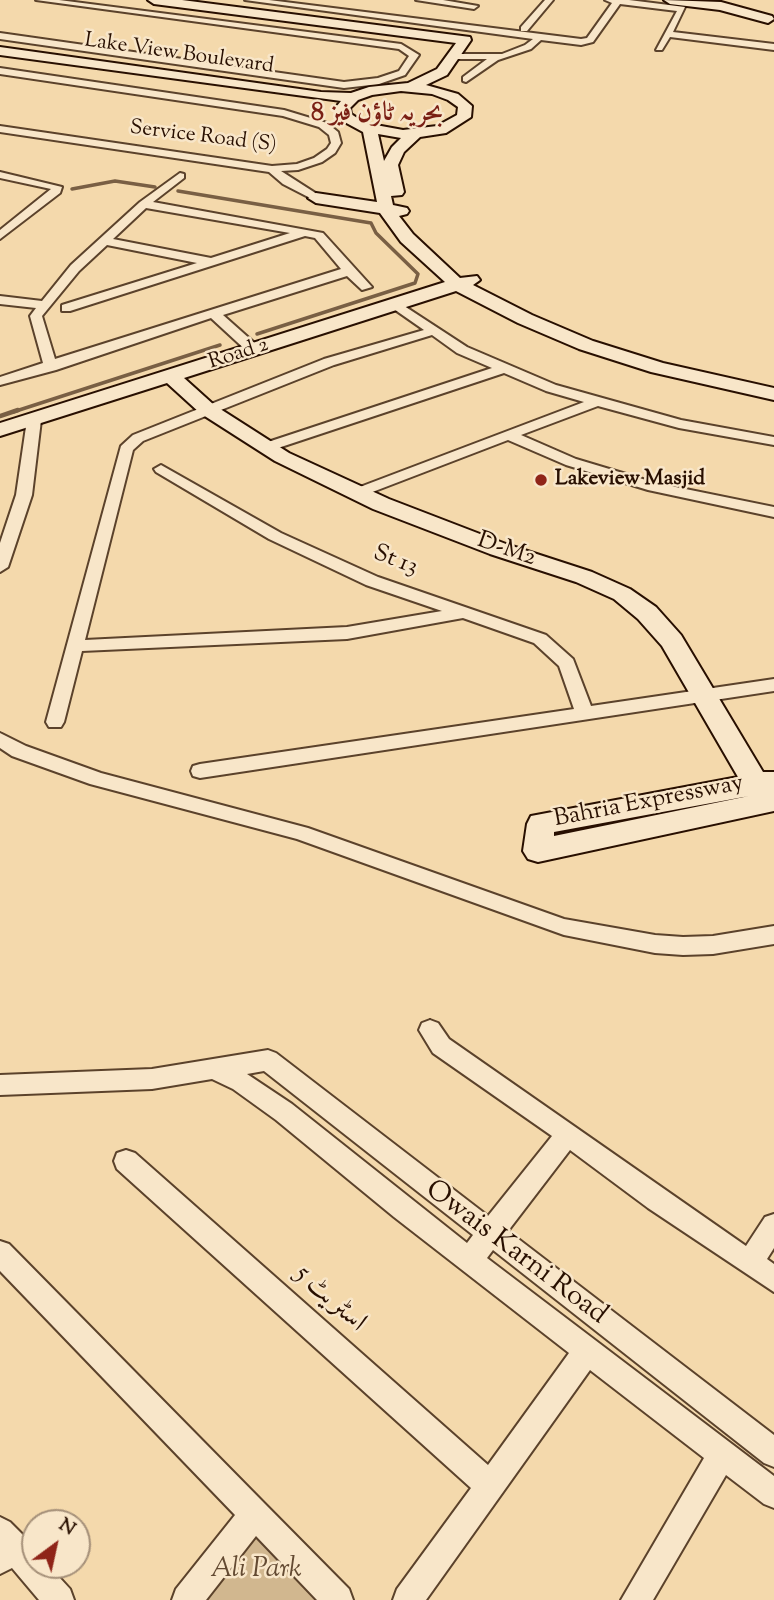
<!DOCTYPE html>
<html>
<head>
<meta charset="utf-8">
<style>
  body { margin:0 }
  #map { position:relative; width:774px; height:1600px; overflow:hidden; background:#f4d9ac; font-family:"Sorts Mill Goudy",serif }
  canvas { display:block }
  .north { position:absolute; left:21px; top:1509px; width:70px; height:70px; box-sizing:border-box; background:#f8e6c9; border:2px solid #a59079; border-radius:50%; rotate:33deg; font-size:19px; font-weight:700; line-height:28px; text-align:center; color:#280f00 }
  .north::after { content:''; display:block; margin:auto; width:24px; height:32px; background:#8f2418; clip-path:polygon(50% 0,100% 100%,50% 72%,0 100%) }
</style>
</head>
<body>
<div id="map">
<canvas width="774" height="1600"></canvas>
<div class="north">N</div>
</div>
<script>
const g = document.querySelector('canvas').getContext('2d');
g.lineJoin = 'round';
function fill(path, color) { g.fillStyle = color; g.fill(path, 'evenodd'); }
const shape = rows => new Path2D(rows.map(r => 'M' + r).join(''));
function stroke(path, color, width, dash) { g.strokeStyle = color; g.lineWidth = width; g.lineCap = dash ? 'butt' : 'round'; g.setLineDash(dash || []); g.stroke(path); }
function drawText(font, color, halo, rows, align = 'center') {
  g.font = font + ' "Sorts Mill Goudy",Amiri,serif'; g.lineWidth = 5; g.setLineDash([]); g.textBaseline = 'middle'; g.strokeStyle = halo; g.fillStyle = color; for (const [text, x, y, turn = 0] of rows) {
    g.save(); g.translate(x, y); g.rotate((+turn || 0) * Math.PI / 180); g.textAlign = isNaN(turn) ? turn : align; if (halo) g.strokeText(text, 0, 0); g.fillText(text, 0, 0); g.restore();
  }
}
const green = shape([
  [254,1529,322,1600,196,1600]
]);
const streamFar1 = shape([
  [72,189,115,181,155,187],
  [178,191,371,223,376,233,418,274,415,283,257,334],
  [13,412,220,345]
]);
const stream = shape([
  [0,416,18,410]
]);
const street = shape([
  [36,0,59,0,401,44,419,55,405,75,379,84,344,88,0,39,0,33,344,82,378,78,399,71,409,56,399,49,36,0],
  [245,0,269,0,581,39,587,38,612,3,605,0,629,0,685,7,673,32,774,44,774,50,670,37,662,50,656,50,677,11,620,4,593,42,581,45,541,40,531,49,498,60,466,82,463,81,463,77,487,59,455,59,452,58,452,54,502,54,525,45,533,39,245,0],
  [416,0,443,0,478,6,474,9,416,0],
  [545,0,553,0,527,31,521,31,521,27,545,0],
  [0,68,284,110,327,123,338,132,341,143,335,153,322,162,298,170,281,171,320,196,322,198,316,201,283,184,269,172,0,132,0,126,272,166,297,164,314,158,327,149,331,143,329,135,319,127,283,116,0,74,0,68],
  [0,172,62,187,60,193,0,239,0,230,51,189,0,178,0,172],
  [180,173,184,174,184,178,153,202,323,233,372,287,362,290,347,276,223,315,259,347,259,353,249,353,211,318,56,370,0,385,0,377,43,363,30,316,36,308,0,304,0,296,42,301,71,265,140,202,180,173],
  [146,208,290,233,211,258,113,239,146,208],
  [305,236,315,238,341,269,55,359,42,316,79,271,107,245,197,263,62,305,62,311,70,311,305,236],
  [395,300,467,347,556,385,681,420,774,437,774,445,679,428,598,406,521,435,576,459,656,483,774,507,774,517,648,490,566,465,508,440,362,496,352,496,349,493,352,490,584,402,546,391,504,373,272,450,262,450,260,447,262,444,492,368,457,353,432,335,334,365,143,441,133,450,85,640,347,627,442,611,366,585,269,539,156,472,154,469,161,465,281,533,378,577,546,635,573,659,591,706,774,679,774,691,200,778,193,776,191,771,193,766,200,764,574,709,559,666,534,643,463,618,347,639,82,651,64,722,61,727,49,727,46,722,121,446,133,435,324,359,424,330,391,307,389,304,395,300],
  [34,416,41,420,32,495,8,567,0,572,0,543,16,495,27,420,34,416],
  [0,733,26,746,101,773,308,828,564,919,655,935,683,937,713,936,774,926,774,944,713,954,683,955,655,953,564,935,297,839,90,784,12,756,0,748,0,733],
  [430,1020,438,1023,449,1039,746,1246,765,1217,774,1214,774,1248,767,1259,774,1264,774,1292,648,1208,570,1150,508,1231,774,1435,774,1467,764,1463,493,1250,487,1258,774,1476,774,1508,764,1504,726,1475,653,1600,621,1600,704,1458,590,1370,426,1600,393,1600,397,1589,471,1488,117,1169,114,1161,117,1153,126,1150,135,1153,488,1465,569,1353,394,1217,276,1120,233,1089,212,1079,152,1089,0,1095,0,1075,152,1069,268,1050,276,1053,488,1216,552,1136,433,1053,419,1030,422,1023,430,1020],
  [264,1071,473,1235,467,1243,292,1104,247,1074,264,1071],
  [0,1241,9,1244,265,1504,349,1589,353,1600,317,1600,256,1536,206,1600,172,1600,176,1589,235,1515,0,1271,0,1241],
  [0,1517,10,1522,23,1535,35,1550,35,1565,48,1565,70,1589,74,1600,39,1600,12,1568,0,1574,0,1517]
]);
const secondary = shape([
  [148,0,182,0,470,37,471,40,447,75,426,85,458,94,472,106,471,117,446,133,420,137,404,152,398,165,404,192,402,195,391,196,393,205,407,208,409,211,407,214,399,216,413,234,460,278,477,276,480,280,473,285,532,315,593,341,663,363,774,388,774,400,651,372,579,349,518,323,456,291,184,378,214,405,289,453,389,499,506,544,592,572,630,589,656,607,681,635,763,772,774,772,774,811,538,862,528,859,523,851,527,824,531,816,738,777,662,646,638,619,614,599,576,582,490,554,373,509,275,461,200,413,167,383,0,436,0,423,445,282,401,242,380,213,316,203,308,198,316,193,377,202,363,132,339,119,336,107,341,101,0,55,0,47,321,92,351,93,369,87,408,83,437,69,456,43,154,4,148,0],
  [401,91,432,94,448,100,458,107,457,115,437,126,403,130,365,123,351,114,350,108,358,100,372,95,401,91],
  [378,134,401,138,392,147,384,161,378,134],
  [749,796,554,836,554,832,749,796],
  [664,0,721,2,772,16,774,19,768,23,720,10,670,4,664,0]
]);
const markers = [
  [541,480,7,"#8f2418"]
];
const farStreetnames = [
  ["Lake View Boulevard",179,55,8],
  ["Service Road (S)",203,138,7],
  ["Road 2",239,355,-18]
];
const farPoinames = [
  ["Lakeview Masjid",555,480]
];
const streetNames = [
  ["D-M2",506,551,19],
  ["St 13",395,562,21],
  ["Bahria Expressway",649,803,-11]
];
const farDistrictnames = [
  ["بحریہ ٹاؤن فیز 8",377,116]
];
const nearStreetnames = [
  ["Owais Karni Road",515,1254,37],
  ["اسٹریٹ 5",329,1300,42]
];
const nearParknames = [
  ["Ali Park",256,1571]
];
fill(green, '#d1b78f');
stroke(streamFar1, '#795f44', 3.5);
stroke(stream, '#795f44', 4.5);
stroke(street, '#5b422b', 4);
stroke(secondary, '#280f00', 4);
fill(street, '#f8e6c9');
fill(secondary, '#f8e6c9');
for (const [x, y, r, color] of markers) { const dot = new Path2D(); dot.arc(x, y, r, 0, 2 * Math.PI); g.fillStyle = color; g.fill(dot); stroke(dot, '#f8e6c9', 2.5); }
drawText('21px', '#280f00', '#f8e6c9', farStreetnames);
drawText('bold 21px', '#280f00', '#f8e6c9', farPoinames, 'left');
drawText('24px', '#280f00', '#f8e6c9', streetNames);
drawText('bold 26px', '#7a1f14', '#f8e6c9', farDistrictnames);
drawText('28px', '#280f00', '#f8e6c9', nearStreetnames);
drawText('italic 28px', '#634a32', '#f8e6c9', nearParknames);
</script>
</body>
</html>
